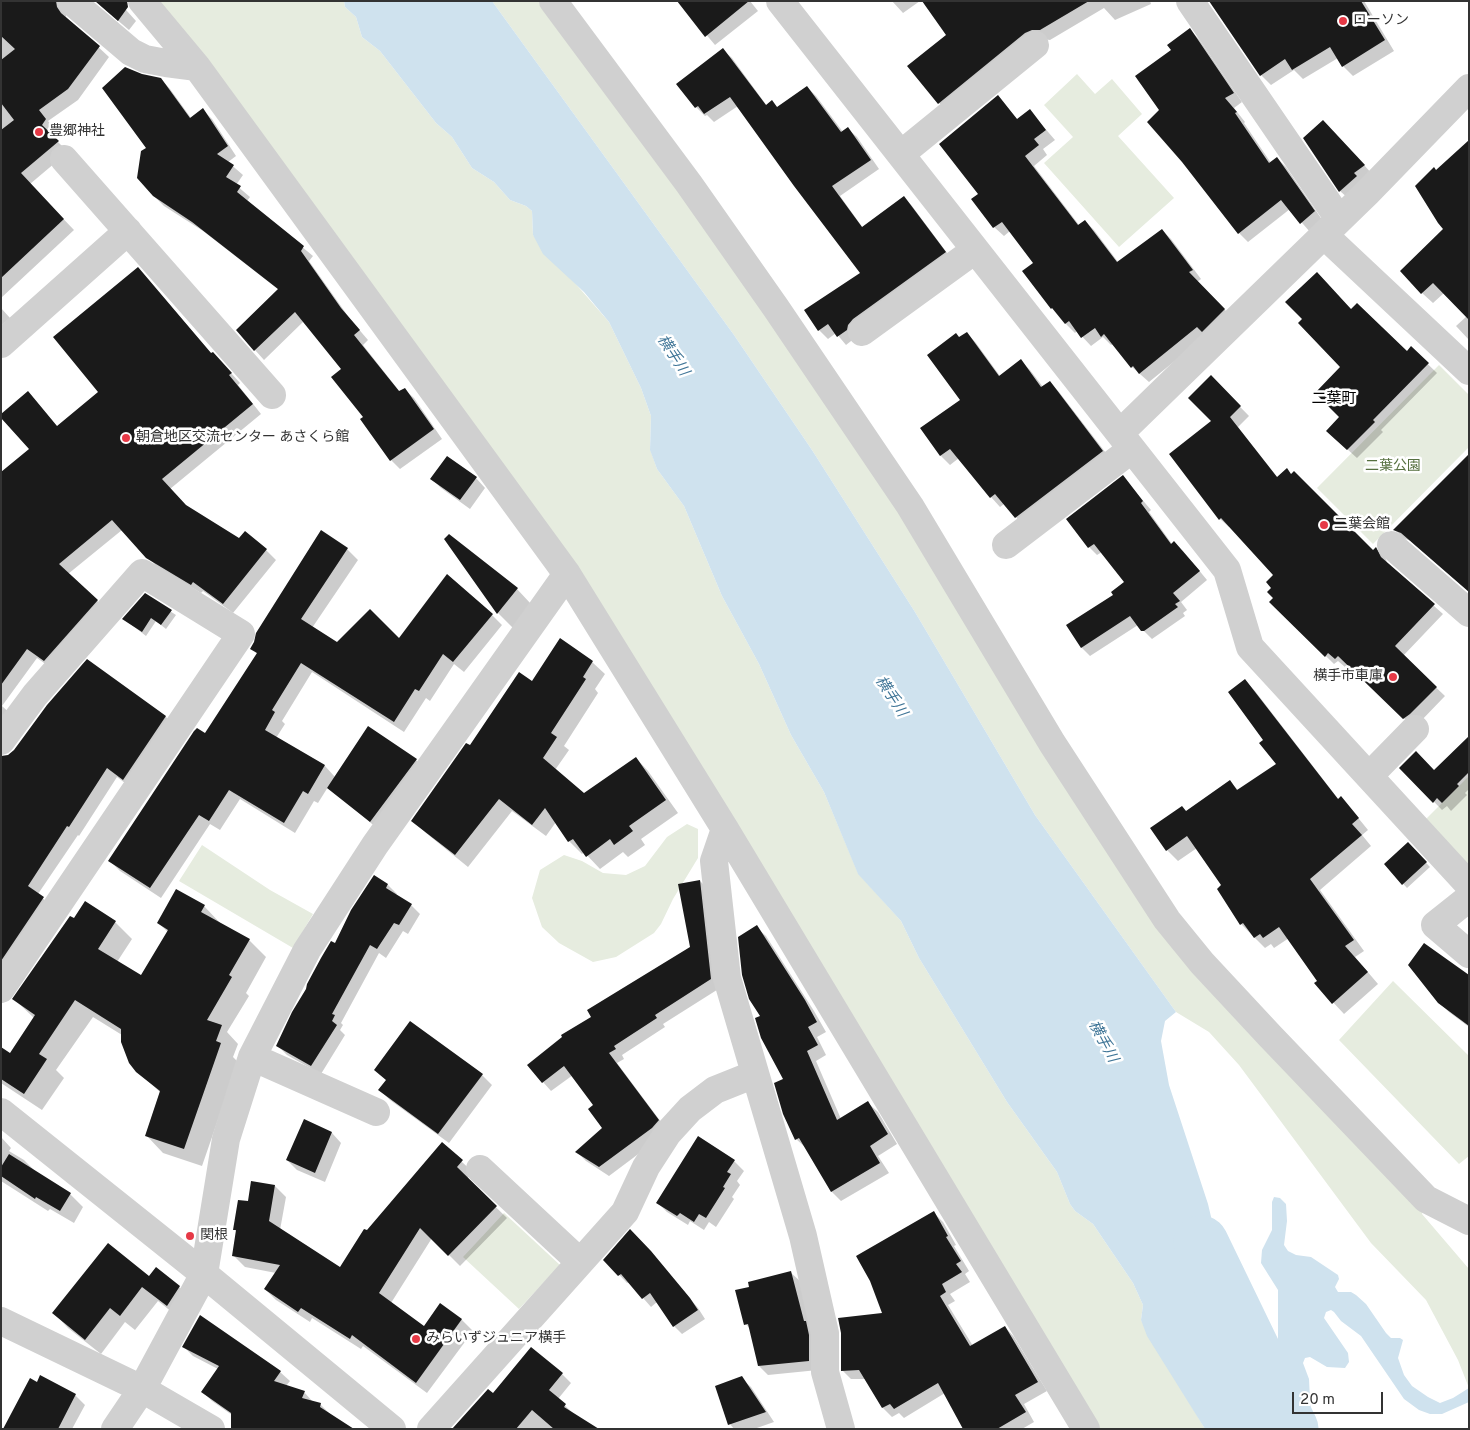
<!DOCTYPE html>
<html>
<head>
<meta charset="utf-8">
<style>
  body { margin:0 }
  #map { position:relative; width:1470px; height:1430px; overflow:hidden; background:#fff; font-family:Overpass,sans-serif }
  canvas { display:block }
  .frame { position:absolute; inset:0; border:2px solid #333; pointer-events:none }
  .scale { position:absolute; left:1292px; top:1392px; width:91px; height:22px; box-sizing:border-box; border:2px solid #333; border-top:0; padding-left:6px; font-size:15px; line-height:18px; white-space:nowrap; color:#333; -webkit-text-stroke:4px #fff; paint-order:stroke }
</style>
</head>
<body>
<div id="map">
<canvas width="1470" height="1430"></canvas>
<div class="frame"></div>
<div class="scale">20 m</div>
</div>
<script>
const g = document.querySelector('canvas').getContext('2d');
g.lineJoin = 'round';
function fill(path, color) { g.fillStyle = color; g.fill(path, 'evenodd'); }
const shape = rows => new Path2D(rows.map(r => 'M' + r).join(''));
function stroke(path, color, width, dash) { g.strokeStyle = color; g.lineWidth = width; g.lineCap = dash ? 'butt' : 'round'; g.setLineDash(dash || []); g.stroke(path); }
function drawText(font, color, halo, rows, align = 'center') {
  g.font = font + ' Overpass,"Noto Sans JP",sans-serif'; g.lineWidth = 5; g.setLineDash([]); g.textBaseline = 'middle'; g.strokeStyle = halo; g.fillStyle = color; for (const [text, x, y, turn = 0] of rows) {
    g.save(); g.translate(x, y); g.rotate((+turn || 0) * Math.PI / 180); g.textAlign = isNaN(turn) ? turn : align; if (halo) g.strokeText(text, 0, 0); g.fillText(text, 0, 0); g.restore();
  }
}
const green = shape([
  [142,1,344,1,345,7,356,17,362,37,380,51,436,123,452,137,472,168,494,182,510,200,526,206,532,211,533,235,609,322,641,388,651,416,650,449,657,469,684,506,722,596,759,664,791,735,824,792,858,873,901,921,919,958,1007,1102,1057,1172,1070,1204,1075,1211,1093,1224,1133,1283,1143,1305,1141,1320,1205,1429,1086,1429,567,574],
  [492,1,553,1,689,184,1167,920,1426,1199,1422,1214,1469,1269,1469,1388,1458,1360,1426,1300,1371,1243,1239,1065,1209,1032,1176,1012,1035,815,915,612,812,450,734,335],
  [1077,74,1095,94,1112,79,1142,114,1118,136,1174,198,1119,247,1044,163,1073,137,1044,105],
  [1439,365,1469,395,1469,447,1373,544,1317,488],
  [1469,776,1469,870,1424,821],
  [687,824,698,829,698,858,673,899,661,924,654,933,616,957,593,962,559,943,542,927,532,898,540,870,564,855,582,861,603,873,626,875,645,866,667,837],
  [202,845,270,890,313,914,293,948,179,881],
  [1393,981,1469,1056,1469,1156,1459,1164,1339,1040],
  [504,1213,560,1265,519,1309,463,1257]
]);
const water = shape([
  [344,1,492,1,734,335,812,450,915,612,1035,815,1176,1012,1165,1021,1161,1041,1169,1085,1208,1204,1226,1280,1252,1379,1261,1394,1268,1396,1278,1381,1278,1290,1261,1263,1262,1250,1272,1230,1272,1202,1274,1197,1280,1198,1286,1204,1287,1221,1284,1245,1288,1251,1296,1255,1311,1257,1338,1275,1339,1279,1335,1287,1338,1292,1351,1292,1356,1295,1366,1304,1386,1333,1391,1338,1400,1338,1403,1340,1398,1358,1404,1375,1412,1386,1428,1397,1440,1403,1453,1398,1469,1388,1469,1402,1442,1414,1430,1414,1419,1410,1404,1399,1361,1336,1341,1321,1334,1312,1331,1310,1326,1312,1324,1318,1348,1353,1349,1362,1345,1368,1327,1367,1310,1357,1305,1358,1303,1363,1309,1379,1311,1420,1313,1429,1205,1429,1147,1336,1141,1320,1143,1305,1133,1283,1093,1224,1075,1211,1070,1204,1057,1172,1007,1102,919,958,901,921,858,874,824,792,791,735,759,664,722,596,684,506,657,469,650,450,651,416,641,388,609,322,584,292,543,254,533,235,532,211,526,206,510,200,494,182,472,168,452,137,436,123,380,51,362,37,356,17,345,7]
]);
const shadow = shape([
  [1,1,69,1,66,9,66,17,109,57,78,100,48,121,56,130,52,136,68,152,30,184,74,230,1,298],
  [95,1,118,1,136,21,129,30],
  [678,1,750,1,758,11,715,45],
  [892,1,920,1,903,13],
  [1047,1,1150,1,1151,4,1115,20,1104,8,1050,40,1043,39,949,113,939,103,948,35],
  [1211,1,1364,1,1394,51,1353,76,1343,66,1338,58,1303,79,1294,70,1271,85,1261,75],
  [1190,30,1199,39,1242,102,1234,108,1245,122,1244,123,1271,163,1277,158,1286,167,1323,221,1310,232,1290,209,1248,242,1239,233,1161,110,1173,51],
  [723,50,732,58,767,106,772,102,778,108,807,87,816,96,843,132,848,129,857,137,879,169,840,196,863,228,904,197,912,206,953,261,846,345,836,333,828,339,819,330,806,311,861,273,738,106,714,122,707,115,705,116,696,107,678,84],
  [141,75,161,79,170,89,191,118,203,110,212,119,236,156,228,162,243,175,236,185,250,197,247,201,313,256,309,261,350,319,368,340,363,345,400,392,404,389,414,398,442,439,400,469,391,460,364,417,343,369,304,321,264,360,237,330,279,290,203,231,164,206,154,196,147,148],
  [998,97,1018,120,1030,111,1055,140,1043,149,1047,155,1034,166,1079,225,1085,221,1094,230,1118,262,1162,230,1171,239,1201,279,1197,282,1234,319,1207,335,1149,382,1132,367,1113,344,1111,345,1103,337,1091,346,1077,331,1075,333,1066,324,1035,263,1010,231,1004,236,994,227,979,194],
  [1333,131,1374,176,1350,200,1340,191,1304,138],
  [1469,141,1469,340,1456,326,1467,316,1444,293,1433,303,1422,293,1445,229,1436,172],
  [138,269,212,354,222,363,240,383,238,385,261,414,170,489,187,507,240,540,266,550,276,560,233,613,203,591,201,593,158,568,122,530,68,574,107,610,54,670,37,658,2,706,15,718,1,737,1,598,58,427,100,393],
  [1,308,10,318,1,326],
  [1351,311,1407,353,1411,348,1437,373,1381,430,1383,432,1357,458,1337,440,1341,417,1342,367],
  [967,333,976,343,1000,376,1021,361,1030,370,1043,387,1050,382,1059,392,1112,461,1025,527,1004,504,1000,507,991,497,959,458,950,465,941,456,922,429,962,401,959,338],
  [1211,377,1249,416,1238,427,1278,478,1373,551,1376,548,1385,557,1388,565,1443,614,1403,656,1445,696,1419,723,1413,727,1348,664,1345,667,1338,661,1334,664,1271,602,1275,598,1273,588,1274,575,1231,526,1229,527,1220,519,1213,421],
  [1469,454,1469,592,1411,541,1403,538,1395,530],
  [1123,477,1151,510,1149,512,1172,544,1174,543,1183,551,1207,580,1181,602,1187,610,1183,613,1185,616,1152,639,1138,625,1090,656,1082,648,1068,625,1115,595,1126,582,1102,552,1097,555,1089,547],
  [476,478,485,488,470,509,441,488,432,479],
  [321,532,347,549,358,560,312,628,337,644,399,640,492,615,502,625,464,672,454,664,430,701,426,698,404,732,312,672,282,721,285,724,276,738,325,766,335,777,416,760,424,768,378,829,328,787,318,803,314,801,295,833,240,799,220,830,210,824,161,898,120,871,109,860,205,735,258,655,252,648],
  [446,539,517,589,531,604,513,628,498,613],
  [145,595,176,615,166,629,156,621,146,636,124,619],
  [87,661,166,717,175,727,133,789,117,777,79,836,78,835,38,894,53,908,1,984,1,757,7,757,14,752],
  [592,662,605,674,595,689,598,693,564,746,569,750,555,770,584,794,636,758,648,771,678,813,641,839,645,845,628,857,623,852,600,869,584,852,582,854,569,841,556,822,546,836,512,811,468,867,426,833,413,820,470,747,532,683],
  [1245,680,1255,691,1339,800,1341,798,1351,809,1368,830,1362,835,1371,846,1320,890,1364,951,1355,957,1378,984,1344,1014,1316,984,1318,981,1289,938,1274,948,1271,944,1265,948,1241,924,1223,886,1197,848,1178,861,1167,850,1152,828,1187,812,1230,782,1238,790,1278,764,1265,740],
  [1469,758,1469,789,1465,793,1467,795,1451,811,1447,806,1442,810,1401,768,1434,772],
  [1408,844,1430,867,1407,888,1385,864],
  [700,881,709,890,720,988,663,1024,665,1027,622,1055,624,1059,617,1063,667,1130,661,1137,609,1176,586,1161,577,1152,603,1128,595,1105,573,1075,551,1091,543,1082,592,1017,691,947],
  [388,885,397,894,396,895,411,905,420,914,408,934,403,931,386,958,379,953,341,1023,343,1025,340,1030,345,1035,321,1074,287,1055,278,1046,335,945],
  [204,906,221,924,249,940,266,957,246,993,249,996,227,1032,238,1044,233,1057,238,1062,202,1166,163,1153,146,1135,161,1093,137,1071,122,1035,93,1017,56,1070,64,1078,42,1110,1,1083,1,1049,10,1054,34,1018,14,999,74,920,115,922,132,939,117,962,142,977,168,932,158,923],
  [756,927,766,936,814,1011,826,1032,817,1037,826,1055,816,1061,841,1119,868,1103,878,1112,897,1144,878,1156,889,1173,841,1201,832,1192,806,1148,796,1139,785,1080,762,1016],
  [1469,976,1469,1027,1449,1012,1439,1002],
  [410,1023,482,1075,492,1085,449,1143,390,1100,380,1090,387,1081],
  [304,1121,332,1133,341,1143,325,1182,297,1170,287,1160],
  [1,1137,11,1148,9,1151,24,1160,37,1173,70,1194,83,1207,74,1223,50,1209,48,1211,1,1181],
  [442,1144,473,1172,467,1179,507,1218,460,1266,432,1238,391,1303,424,1327,441,1305,462,1320,473,1331,427,1393,363,1346,361,1349,312,1318,310,1322,276,1300,265,1289,276,1273,245,1267,234,1256,237,1232,234,1229,249,1203,275,1186,286,1197,280,1230,340,1269,367,1232],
  [734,1161,744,1171,737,1181,740,1185,732,1197,734,1199,716,1227,709,1222,704,1230,690,1221,688,1225,667,1212,658,1203],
  [934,1213,943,1222,956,1245,954,1246,969,1271,965,1274,970,1282,950,1294,955,1301,948,1305,973,1346,1005,1327,1014,1337,1047,1391,1024,1404,1034,1422,1022,1429,964,1429,945,1393,904,1418,899,1413,892,1417,883,1408,866,1379,851,1379,842,1370,883,1314],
  [639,1239,698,1308,705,1319,682,1334,674,1326,657,1302,651,1307,629,1282,627,1283,605,1260],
  [790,1272,800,1281,812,1328,818,1370,768,1375,759,1366,750,1329,746,1324,750,1288],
  [149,1278,179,1287,194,1301,182,1320,158,1301,135,1330,125,1322,101,1354,68,1328,54,1313],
  [184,1347,280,1372,290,1381,286,1386,304,1392,313,1402,320,1404,330,1414,252,1429,212,1401,202,1391,218,1369,193,1356],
  [562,1374,571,1383,558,1399,574,1414,596,1429,454,1429,493,1395],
  [741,1378,751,1387,774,1422,754,1429,734,1429,730,1424],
  [75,1395,85,1405,72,1429,10,1429]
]);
const river = shape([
  [1201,1243,1291,1429]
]);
const building = shape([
  [1,1,56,1,57,7,61,13,100,46,68,89,39,110,46,119,42,125,59,141,21,173,64,219,1,278,1,130,14,120,1,103,1,60,15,49,1,36],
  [95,1,127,1,128,7,118,21],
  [677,1,749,1,705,37],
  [922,1,1089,1,1040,30,1032,30,1025,33,938,104,907,66,946,35],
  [1209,1,1361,1,1385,40,1342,67,1330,47,1292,70,1285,59,1260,76],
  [1190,28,1234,93,1225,98,1237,112,1235,113,1269,163,1277,157,1315,211,1300,224,1281,200,1238,234,1182,162,1147,122,1159,110,1135,76,1171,50,1167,45],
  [723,48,766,105,772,100,777,107,807,86,841,132,848,127,871,160,832,186,862,227,904,196,946,252,853,319,848,325,847,330,837,337,828,324,818,331,804,310,860,273,794,186,730,97,704,114,698,106,695,108,676,84],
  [125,67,142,74,161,78,190,118,203,108,228,146,217,154,234,165,226,177,241,186,237,192,304,246,301,251,341,308,360,330,354,335,399,391,405,388,434,429,390,461,360,419,363,417,331,377,341,369,295,312,254,351,236,330,278,289,192,222,153,196,137,178,141,151,146,148,102,88],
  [998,95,1017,119,1030,109,1046,130,1034,139,1039,145,1025,156,1078,225,1085,220,1117,262,1162,229,1193,270,1189,272,1225,309,1202,332,1197,327,1139,374,1133,366,1131,368,1104,334,1101,337,1095,328,1081,338,1069,321,1065,324,1052,308,1051,309,1022,271,1033,263,1002,222,993,228,971,199,978,194,939,144],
  [1323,120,1365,165,1354,173,1357,176,1339,192,1303,138],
  [1469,140,1469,320,1433,283,1421,294,1400,271,1443,229,1438,223,1415,186,1434,167,1436,170],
  [138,267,211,353,213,352,232,373,229,375,253,404,162,479,186,505,239,538,245,531,267,549,223,604,193,582,191,585,146,558,112,520,59,564,98,600,44,661,27,649,1,685,1,472,29,449,1,418,1,414,28,391,57,426,98,392,53,337],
  [1317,272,1351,309,1357,303,1407,351,1411,346,1429,363,1373,420,1375,422,1347,450,1326,431,1339,417,1315,393,1340,367,1298,323,1302,319,1285,302],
  [967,332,999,376,1021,359,1041,387,1050,381,1103,451,1015,518,995,494,990,498,950,449,940,456,920,428,960,400,927,355,956,333,959,337],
  [1211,375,1241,406,1230,417,1277,477,1287,468,1291,474,1294,471,1373,550,1376,547,1381,557,1435,604,1395,646,1437,687,1410,714,1403,719,1338,656,1335,659,1328,653,1325,657,1269,602,1273,598,1267,592,1271,588,1266,582,1273,575,1221,518,1219,520,1169,454,1211,421,1188,398],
  [1469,454,1469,592,1401,533,1393,530],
  [447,456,477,477,460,500,430,479],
  [1123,475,1143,501,1141,503,1171,544,1174,541,1200,571,1173,593,1180,601,1175,604,1178,607,1144,631,1141,631,1130,616,1081,648,1066,625,1113,595,1111,592,1124,582,1094,544,1088,548,1066,519],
  [321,530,348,548,301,619,337,642,370,609,399,638,447,574,493,614,453,662,443,654,419,691,415,689,394,722,301,663,272,710,275,712,265,730,325,765,308,794,303,791,284,823,229,790,209,821,199,815,150,888,108,861,194,731,197,728,205,733,257,653,250,649,254,642,256,633],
  [449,534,518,588,497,614,444,539],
  [145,593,172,610,161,625,151,618,142,632,122,619],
  [560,638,593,661,583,677,586,679,551,733,557,737,543,758,584,793,636,757,666,800,629,826,633,831,614,845,610,839,586,857,573,839,568,842,545,808,532,825,499,799,455,855,411,821,466,743,470,745,519,672,532,681],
  [87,659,166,716,123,780,107,768,69,827,67,826,28,886,44,897,1,961,1,756,8,755,14,750,47,705],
  [1245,679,1338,799,1341,796,1359,818,1352,824,1362,835,1310,879,1354,940,1345,946,1368,972,1332,1004,1314,983,1317,981,1279,927,1263,938,1260,934,1254,938,1243,923,1240,925,1217,889,1221,885,1187,836,1166,851,1150,828,1182,806,1186,811,1230,780,1237,790,1276,764,1259,743,1263,740,1228,692],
  [368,726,417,759,370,822,327,788],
  [1469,736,1469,772,1457,784,1459,786,1442,803,1437,798,1433,803,1399,768,1416,751,1434,770],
  [1408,842,1427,862,1402,885,1384,864],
  [374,875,388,884,386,888,412,904,399,925,394,923,377,949,370,945,332,1014,335,1015,332,1021,337,1025,311,1066,276,1046,292,1012,306,989,307,984,321,958,331,941,335,943,351,910],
  [700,880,711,979,655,1015,657,1018,614,1046,616,1049,609,1053,659,1120,652,1128,599,1167,575,1152,602,1128,588,1109,593,1105,564,1066,542,1083,527,1065,562,1037,561,1035,591,1017,587,1010,690,947,678,884],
  [176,889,205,905,201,912,250,939,229,975,232,977,207,1020,222,1025,216,1041,221,1043,184,1149,145,1136,160,1091,136,1072,129,1063,121,1042,121,1029,75,1000,39,1054,47,1059,24,1094,1,1079,1,1047,10,1053,35,1015,12,999,70,916,74,918,85,901,116,921,98,949,141,975,168,930,157,923],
  [757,925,805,1000,817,1022,808,1027,818,1045,807,1051,837,1120,868,1101,888,1134,870,1146,880,1163,831,1192,799,1138,795,1140,783,1114,774,1083,783,1079,761,1038,755,1018,760,1016,749,999,742,975,738,937],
  [1424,943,1469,975,1469,1026,1438,1003,1408,965],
  [410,1021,483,1074,438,1134,378,1090,386,1080,374,1070],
  [304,1119,332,1132,315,1173,286,1160],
  [698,1136,735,1160,727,1172,731,1174,723,1187,725,1188,706,1218,699,1214,694,1222,680,1213,677,1216,656,1203],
  [442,1142,463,1160,457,1167,497,1206,448,1256,420,1228,379,1293,424,1326,440,1303,462,1319,416,1383,352,1335,350,1339,301,1308,298,1312,264,1289,280,1265,232,1256,236,1230,233,1230,238,1200,248,1201,251,1181,275,1185,269,1221,340,1267,364,1229,367,1230],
  [9,1154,71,1193,60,1211,36,1197,35,1199,1,1176,1,1167],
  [934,1211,948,1236,946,1237,961,1261,956,1264,962,1272,942,1284,946,1292,940,1296,970,1346,1005,1326,1038,1382,1015,1395,1026,1412,997,1429,963,1429,938,1383,894,1409,890,1404,882,1408,859,1370,841,1371,841,1333,838,1318,882,1313,870,1281,856,1256],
  [630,1229,651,1251,690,1298,698,1310,673,1327,650,1293,642,1299,621,1274,618,1276,603,1260],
  [108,1243,149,1276,156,1267,180,1286,167,1306,142,1287,120,1316,110,1308,85,1340,52,1313],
  [791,1271,804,1321,806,1321,809,1335,809,1361,758,1366,748,1324,744,1325,735,1290,749,1287,748,1282],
  [200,1315,281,1371,274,1381,305,1391,302,1398,321,1403,320,1407,354,1429,231,1429,231,1413,201,1392,219,1366,182,1347],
  [531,1347,563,1373,549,1390,566,1404,564,1407,599,1429,554,1429,532,1410,516,1429,452,1429,488,1389,493,1393],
  [40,1375,76,1394,58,1429,3,1429,30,1378,37,1382],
  [742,1376,766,1412,728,1425,715,1386]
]);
const minor = shape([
  [71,1,131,52,145,59,166,63,197,67],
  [142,1,197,67,567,574,725,829,1086,1429],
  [553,1,689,184,776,308,910,506,1052,743,1167,920,1202,963,1270,1036,1426,1199,1469,1221],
  [780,1,1227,570,1250,647,1469,885],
  [1190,1,1339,219],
  [901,154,1035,45],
  [64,159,272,395],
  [1324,235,1469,371],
  [862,332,975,250],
  [1,344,128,231],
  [1120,433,1367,193,1469,88],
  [1006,545,1132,449],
  [1391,545,1469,613],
  [1,741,35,695,142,573,241,634,1,989],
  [1369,776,1415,729],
  [725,829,714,861,727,978,803,1236,825,1333,825,1372,841,1429],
  [1469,898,1435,925,1469,954],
  [252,1057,376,1112],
  [1,1112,204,1274,392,1429],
  [480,1169,580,1262],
  [1,1321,142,1389,211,1429],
  [115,1429,142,1389,204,1274,226,1139,252,1057,307,950,375,845,567,574],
  [431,1429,625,1212,646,1167,668,1133,690,1109,715,1090,755,1074]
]);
const markers = [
  [1343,21,5,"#e63946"],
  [39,132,5,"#e63946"],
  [126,438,5,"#e63946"],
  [1324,525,5,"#e63946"],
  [1393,677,5,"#e63946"],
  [190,1236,5,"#e63946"],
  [416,1339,5,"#e63946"]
];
const poiNames = [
  ["ローソン",1353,21],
  ["豊郷神社",49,132],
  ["朝倉地区交流センター あさくら館",136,438],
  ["二葉会館",1334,525],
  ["横手市車庫",1383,677,"right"],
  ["関根",200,1236],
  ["みらいずジュニア横手",426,1339]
];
const parkNames = [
  ["二葉公園",1393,467]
];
const waterNames = [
  ["横手川",672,356,57],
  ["横手川",890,697,57],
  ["横手川",1102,1042,62]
];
const neighbourhoodNames = [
  ["二葉町",1334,400]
];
fill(green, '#e6ecdf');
fill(water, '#cfe2ee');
fill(shadow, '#0003');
stroke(river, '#cfe2ee', 55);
fill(building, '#1a1a1a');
stroke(minor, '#d0d0d0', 28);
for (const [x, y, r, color] of markers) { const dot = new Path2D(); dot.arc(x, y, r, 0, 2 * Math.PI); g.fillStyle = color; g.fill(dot); stroke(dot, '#fff', 2); }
drawText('14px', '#333', '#fff', poiNames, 'left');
drawText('14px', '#56703f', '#fff', parkNames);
drawText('italic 15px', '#3f7597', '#fff', waterNames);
drawText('15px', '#000', '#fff', neighbourhoodNames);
</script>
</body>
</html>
